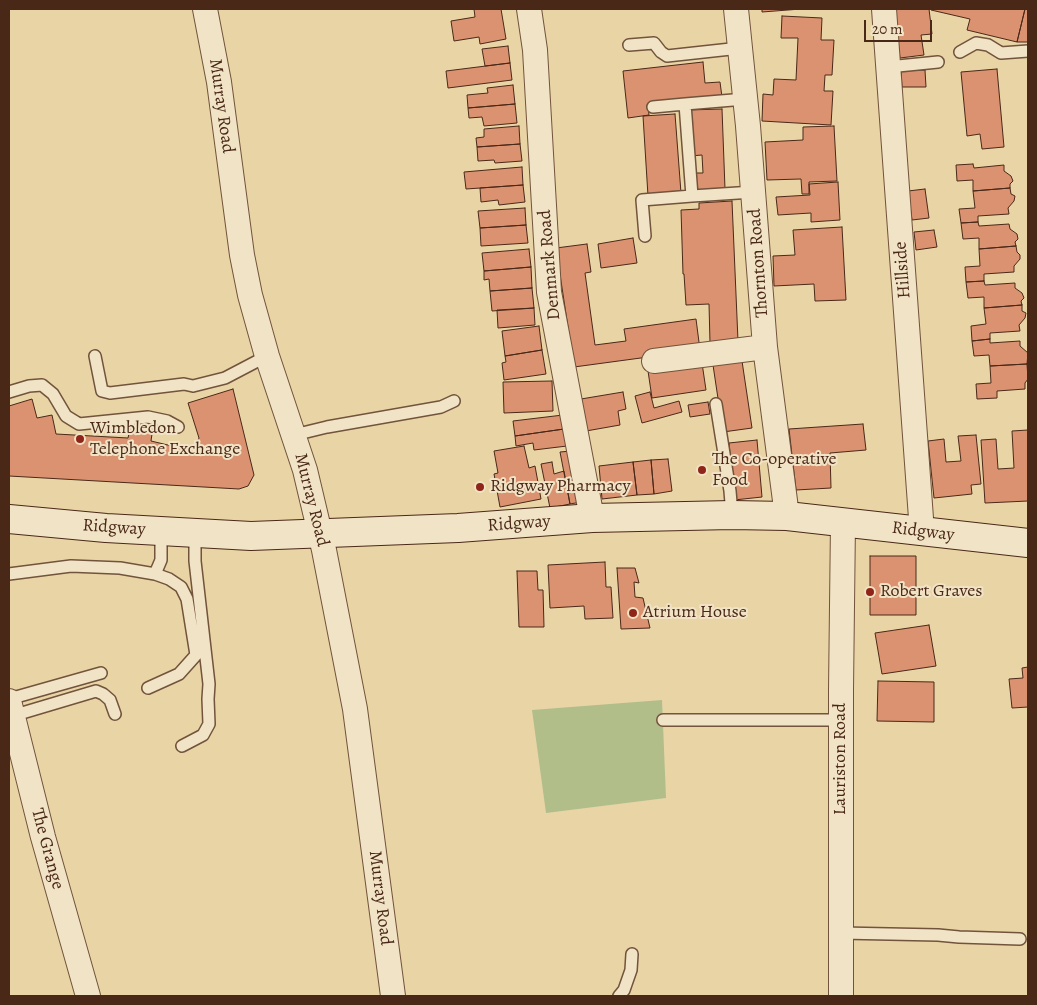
<!DOCTYPE html>
<html>
<head>
<meta charset="utf-8">
<style>
  body { margin:0 }
  #map { position:relative; width:1037px; height:1005px; overflow:hidden; background:#e9d4a6; font-family:Alegreya,serif }
  canvas { display:block }
  .frame { position:absolute; inset:0; border:10px solid #4a2818; pointer-events:none }
  .scale { position:absolute; left:864px; top:20px; width:68px; height:22px; box-sizing:border-box; border:2px solid #4a2818; border-top:0; padding-left:6px; font-size:15px; line-height:18px; white-space:nowrap; color:#4a2818; -webkit-text-stroke:4px #f1e3c5; paint-order:stroke }
</style>
</head>
<body>
<div id="map">
<canvas width="1037" height="1005"></canvas>
<div class="frame"></div>
<div class="scale">20 m</div>
</div>
<script>
const g = document.querySelector('canvas').getContext('2d');
g.lineJoin = 'round';
function fill(path, color) { g.fillStyle = color; g.fill(path, 'evenodd'); }
const shape = rows => new Path2D(rows.map(r => 'M' + r).join(''));
function stroke(path, color, width, dash) { g.strokeStyle = color; g.lineWidth = width; g.lineCap = dash ? 'butt' : 'round'; g.setLineDash(dash || []); g.stroke(path); }
function drawText(font, color, halo, rows, align = 'center') {
  g.font = font + ' Alegreya,serif'; g.lineWidth = 4; g.setLineDash([]); g.textBaseline = 'middle'; g.strokeStyle = halo; g.fillStyle = color; for (const [text, x, y, turn = 0] of rows) {
    g.save(); g.translate(x, y); g.rotate((+turn || 0) * Math.PI / 180); g.textAlign = isNaN(turn) ? turn : align; if (halo) g.strokeText(text, 0, 0); g.fillText(text, 0, 0); g.restore();
  }
}
const green = shape([
  [662,700,666,798,546,813,532,710]
]);
const building = shape([
  [474,9,501,9,506,39,480,44,479,37,454,41,451,21,475,17,474,9],
  [762,9,801,9,762,12,762,9],
  [894,9,929,9,932,34,921,35,924,55,900,58,894,9],
  [932,9,1025,9,1017,42,967,30,970,19,931,10,932,9],
  [1025,9,1028,9,1028,42,1017,42,1025,9],
  [782,16,822,18,821,40,834,40,832,75,825,75,824,91,833,91,831,125,762,121,763,94,773,95,774,79,796,80,798,38,781,38,782,16],
  [508,46,510,63,485,66,482,49,508,46],
  [703,62,705,83,720,82,722,97,648,106,649,115,628,118,623,71,703,62],
  [510,63,512,80,448,88,446,71,510,63],
  [997,69,1004,147,982,149,980,134,967,136,961,72,997,69],
  [925,70,926,87,902,87,901,71,925,70],
  [513,85,515,104,468,108,467,95,488,93,487,88,513,85],
  [515,104,517,123,484,126,482,117,469,118,468,108,515,104],
  [722,109,725,189,696,191,696,173,703,173,702,155,690,156,688,110,722,109],
  [675,114,681,193,648,196,643,116,675,114],
  [519,126,520,144,477,147,476,138,484,137,484,129,519,126],
  [834,126,837,181,809,182,809,194,802,194,801,179,767,180,765,142,803,140,803,127,834,126],
  [520,144,522,161,495,163,494,160,478,161,477,147,520,144],
  [973,164,974,168,1004,165,1004,171,1011,176,1013,181,1010,184,1010,188,973,191,973,180,957,181,956,165,973,164],
  [522,167,523,185,466,189,464,172,522,167],
  [838,182,840,220,811,222,811,213,778,215,776,197,810,195,809,184,838,182],
  [523,185,525,202,499,205,498,200,481,202,480,188,523,185],
  [1010,188,1011,194,1015,196,1014,201,1008,208,1009,214,978,216,978,222,961,223,959,209,975,208,973,191,1010,188],
  [925,189,929,218,912,220,908,191,925,189],
  [732,201,738,341,710,343,709,304,686,305,684,274,683,274,681,210,699,209,699,203,732,201],
  [525,208,526,225,480,228,478,211,525,208],
  [978,222,979,226,1009,224,1010,229,1017,234,1018,239,1015,242,1016,246,979,249,979,238,963,239,961,223,978,222],
  [526,225,528,243,481,246,480,228,526,225],
  [842,227,846,300,815,301,814,284,774,286,773,256,795,255,793,230,842,227],
  [934,230,937,247,916,250,914,232,934,230],
  [633,238,637,263,601,268,598,244,633,238],
  [587,244,591,272,585,273,595,345,626,341,624,329,696,319,700,350,574,367,556,248,587,244],
  [1016,246,1017,252,1020,255,1020,259,1014,266,1014,272,984,274,984,281,966,282,965,267,980,266,979,249,1016,246],
  [529,249,531,267,484,271,482,253,529,249],
  [531,267,532,288,490,291,489,279,484,280,484,271,531,267],
  [984,281,985,285,1015,283,1015,288,1022,293,1024,298,1021,301,1022,305,984,308,984,297,968,298,966,282,984,281],
  [532,288,534,308,492,311,490,291,532,288],
  [1022,305,1022,311,1026,313,1025,318,1019,325,1020,331,990,333,990,339,972,341,971,326,986,324,984,308,1022,305],
  [534,308,535,325,498,328,497,310,534,308],
  [539,326,542,350,505,356,502,331,539,326],
  [990,339,990,343,1020,341,1020,346,1028,353,1027,364,990,366,989,355,974,356,972,341,990,339],
  [542,350,546,374,504,380,502,363,506,362,505,356,542,350],
  [742,361,752,428,723,432,713,365,742,361],
  [702,363,706,390,652,398,648,371,702,363],
  [1027,364,1028,379,1025,383,1025,389,997,391,997,398,977,399,976,384,991,383,990,366,1027,364],
  [552,381,553,411,504,413,503,382,552,381],
  [233,389,254,475,248,486,239,489,9,476,9,406,32,399,37,418,52,415,56,434,128,438,131,425,153,427,151,441,189,450,196,445,199,438,188,403,233,389],
  [623,392,626,409,618,411,620,425,586,431,581,399,623,392],
  [650,392,654,408,679,401,682,412,642,423,635,396,650,392],
  [708,402,710,414,690,417,688,405,708,402],
  [563,415,564,429,515,436,513,421,563,415],
  [863,424,866,450,830,453,831,488,796,490,789,429,863,424],
  [564,429,567,446,534,450,533,443,516,446,515,436,564,429],
  [1028,430,1028,501,985,503,981,440,996,439,998,469,1014,468,1012,431,1028,430],
  [976,435,981,484,971,485,972,494,934,498,928,441,944,439,946,462,961,461,958,436,976,435],
  [757,440,762,497,734,500,729,443,757,440],
  [524,446,529,468,535,466,541,499,500,507,494,474,498,473,494,451,524,446],
  [571,451,581,502,570,504,560,452,571,451],
  [668,459,672,491,654,494,651,460,668,459],
  [651,460,654,494,637,495,633,462,651,460],
  [552,462,554,474,564,471,570,504,550,508,541,464,552,462],
  [633,462,637,495,602,499,599,466,633,462],
  [870,556,916,556,916,615,870,615,870,556],
  [605,562,606,587,611,587,613,618,585,619,584,606,550,608,548,565,605,562],
  [617,568,635,568,639,583,634,582,635,597,643,598,650,628,621,629,617,568],
  [517,571,537,571,538,590,543,590,544,627,519,627,517,571],
  [929,625,936,666,882,674,875,633,929,625],
  [1028,667,1028,707,1012,708,1009,679,1023,678,1022,668,1028,667],
  [878,681,934,682,934,722,877,721,878,681]
]);
const lane = shape([
  [629,45,654,43,661,52,667,56,740,48],
  [960,52,976,43,988,45,1001,53,1028,51],
  [888,67,938,62],
  [745,99,685,104,692,196,753,192],
  [653,107,685,104],
  [645,236,642,200,692,196],
  [95,356,102,391,110,393,184,384,193,386,225,378,267,356],
  [9,392,29,386,42,385,53,394,66,416,79,424,148,417,167,421,178,427],
  [716,404,730,491,732,515],
  [294,435,327,427,441,407,454,401],
  [9,574,71,566,120,568,155,574,169,579,181,587,187,599,196,655,179,674,148,688],
  [155,574,161,560,161,532],
  [9,699,101,673],
  [12,716,96,691,103,694,110,700,115,714],
  [663,720,841,720],
  [182,746,203,735,209,724,208,699,209,684,195,561,195,534],
  [841,933,938,935,959,937,1020,939],
  [619,996,624,990,631,970,632,954]
]);
const street = shape([
  [205,9,219,82,242,255,250,295,267,356,305,470,324,550,355,709,393,996],
  [529,9,535,50,549,292,592,518],
  [736,9,748,126,765,347,787,516],
  [884,9,922,532],
  [654,361,765,347],
  [9,701,43,837,88,996],
  [841,996,841,690,843,522]
]);
const secondary = shape([
  [9,519,106,528,251,536,458,528,592,518,732,515,787,516,1028,543]
]);
const markers = [
  [80,439,5,"#8f2418"],
  [702,470,5,"#8f2418"],
  [480,487,5,"#8f2418"],
  [870,592,5,"#8f2418"],
  [633,613,5,"#8f2418"]
];
const streetNames = [
  ["Murray Road",221,106,82],
  ["Thornton Road",759,263,-94],
  ["Denmark Road",550,265,-95],
  ["Hillside",903,270,-94],
  ["Murray Road",311,500,76],
  ["Ridgway",519,524,-4],
  ["Ridgway",114,528,4],
  ["Ridgway",923,532,7],
  ["Lauriston Road",841,759,-90],
  ["The Grange",47,849,75],
  ["Murray Road",380,898,83]
];
const poiNames = [
  ["Wimbledon",90,429],
  ["Telephone Exchange",90,450],
  ["The Co-operative",712,460],
  ["Food",712,481],
  ["Ridgway Pharmacy",490,487],
  ["Robert Graves",880,592],
  ["Atrium House",643,613]
];
fill(green, '#b1be8a');
fill(building, '#da9270');
stroke(building, '#4a2818', 1);
stroke(lane, '#72533c', 14);
stroke(street, '#72533c', 26);
stroke(secondary, '#4a2818', 30);
stroke(lane, '#f1e3c5', 11);
stroke(street, '#f1e3c5', 24);
stroke(secondary, '#f1e3c5', 28);
for (const [x, y, r, color] of markers) { const dot = new Path2D(); dot.arc(x, y, r, 0, 2 * Math.PI); g.fillStyle = color; g.fill(dot); stroke(dot, '#f1e3c5', 2); }
drawText('18px', '#4a2818', '#f1e3c5', streetNames);
drawText('18px', '#4a2818', '#f1e3c5', poiNames, 'left');
</script>
</body>
</html>
